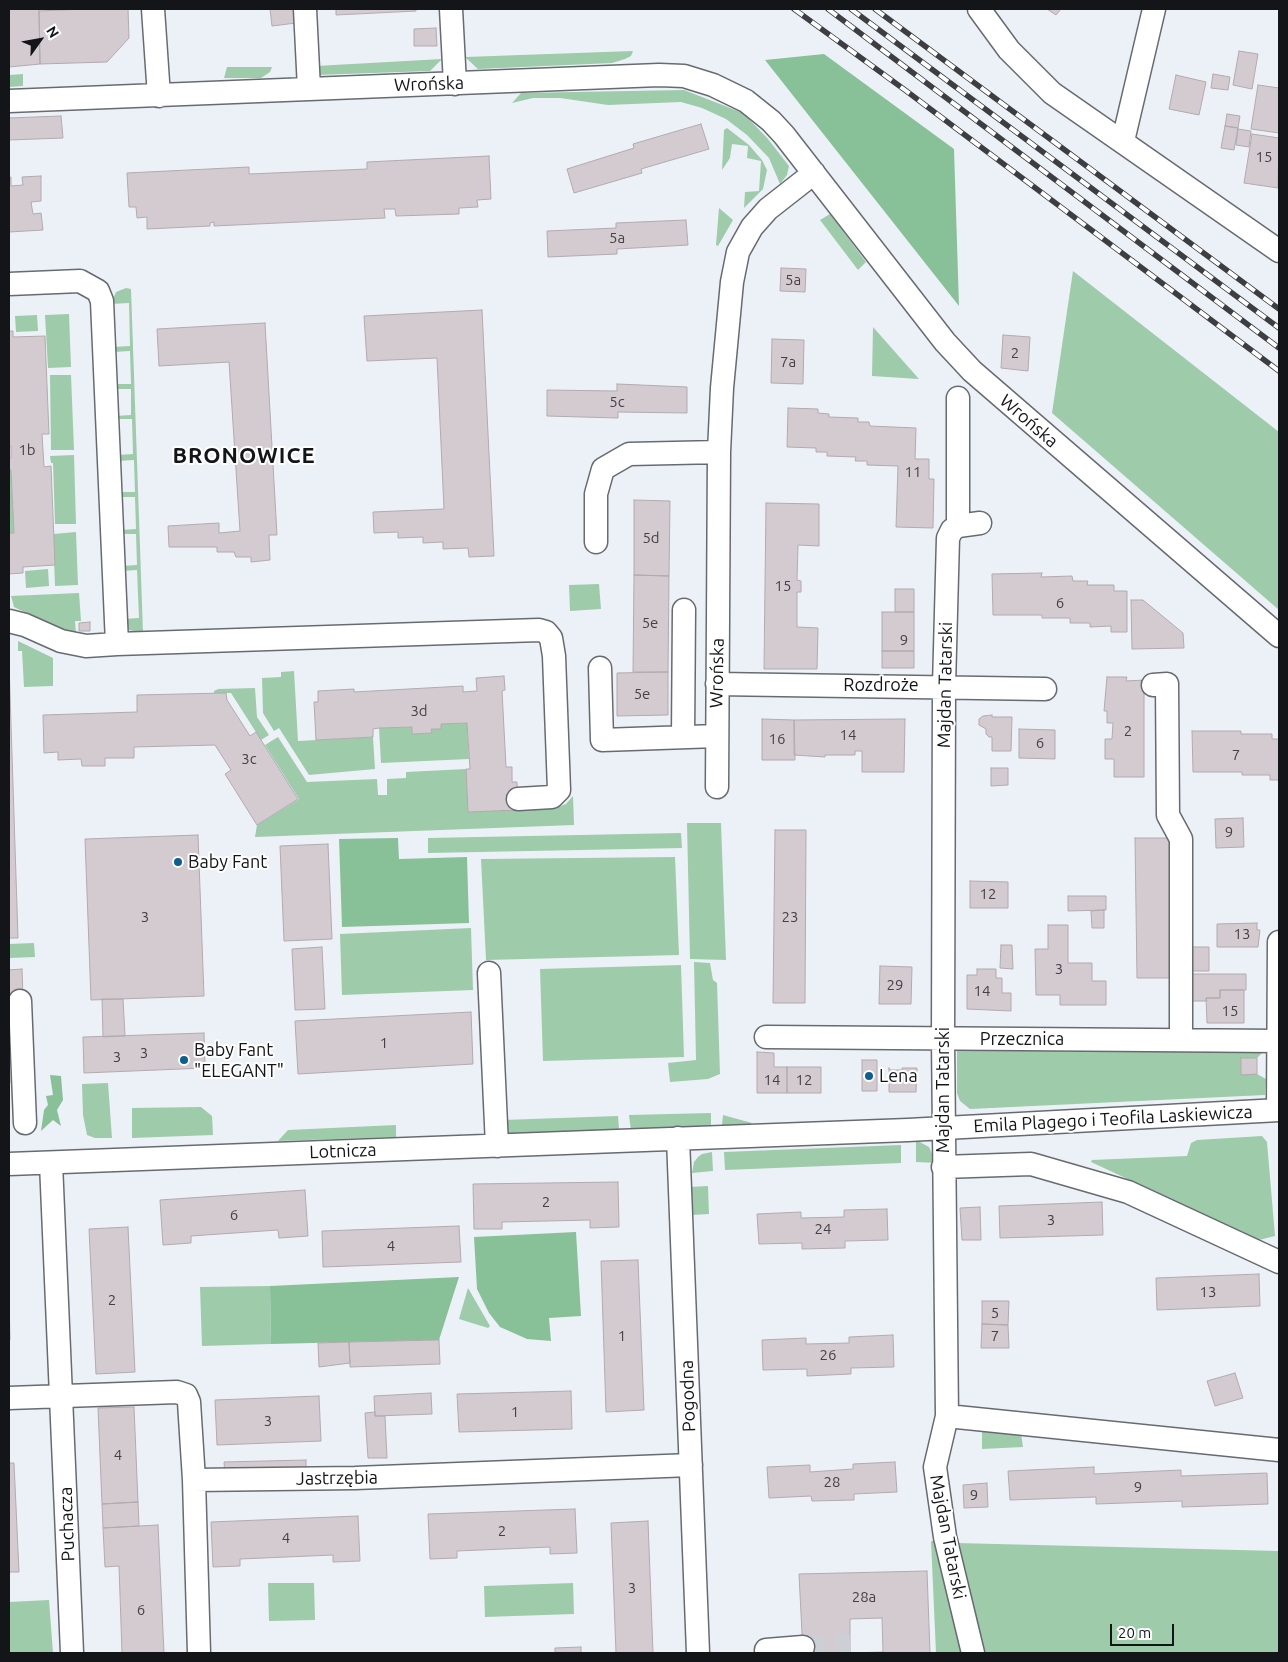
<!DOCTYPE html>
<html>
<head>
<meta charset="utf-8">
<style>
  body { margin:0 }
  #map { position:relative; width:1288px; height:1662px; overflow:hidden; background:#ecf1f8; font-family:Ubuntu,sans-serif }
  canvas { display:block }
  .frame { position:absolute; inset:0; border:10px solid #141518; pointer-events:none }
  .north { position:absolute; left:15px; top:15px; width:50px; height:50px; -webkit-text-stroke:4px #fff; paint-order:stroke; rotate:58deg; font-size:14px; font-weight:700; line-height:20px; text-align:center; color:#141518 }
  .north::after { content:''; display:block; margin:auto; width:18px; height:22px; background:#141518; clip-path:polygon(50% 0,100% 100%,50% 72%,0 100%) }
  .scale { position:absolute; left:1110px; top:1624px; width:64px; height:22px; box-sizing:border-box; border:2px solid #141518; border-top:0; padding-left:6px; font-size:15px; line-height:18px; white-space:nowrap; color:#141518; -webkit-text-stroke:4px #fff; paint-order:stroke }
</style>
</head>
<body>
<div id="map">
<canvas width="1288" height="1662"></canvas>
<div class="frame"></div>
<div class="north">N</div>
<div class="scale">20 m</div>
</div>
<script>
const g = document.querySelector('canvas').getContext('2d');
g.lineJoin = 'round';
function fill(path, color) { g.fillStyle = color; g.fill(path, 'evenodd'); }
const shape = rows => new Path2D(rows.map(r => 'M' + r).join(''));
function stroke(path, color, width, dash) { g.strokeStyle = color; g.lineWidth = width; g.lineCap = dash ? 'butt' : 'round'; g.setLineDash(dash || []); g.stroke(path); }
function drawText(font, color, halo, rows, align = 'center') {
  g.font = font + ' Ubuntu,sans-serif'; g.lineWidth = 4; g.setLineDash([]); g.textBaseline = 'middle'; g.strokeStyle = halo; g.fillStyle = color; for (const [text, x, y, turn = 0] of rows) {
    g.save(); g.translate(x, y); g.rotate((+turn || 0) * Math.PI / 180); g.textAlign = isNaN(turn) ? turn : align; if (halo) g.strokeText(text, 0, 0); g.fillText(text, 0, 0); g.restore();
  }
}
const green = shape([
  [633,51,631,56,625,59,612,63,478,69,465,57],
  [442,59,430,71,317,75,316,66],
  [227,67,272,67,270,72,261,78,224,78],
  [23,74,23,86,9,87,9,75],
  [684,90,743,113,768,139,789,166,787,175,780,184,769,158,747,135,726,119,702,108,681,102,608,105,560,98,533,98,512,103,521,93],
  [727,128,749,145,762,160,767,170,763,189,744,208,745,192,759,191,761,161,747,158,748,146,732,144,730,158,722,170,724,130],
  [719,208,733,220,718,246,716,245],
  [830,214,866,262,858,270,820,220],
  [1073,271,1279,432,1279,610,1052,413],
  [126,288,131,289,143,633,129,630,123,619,139,618,137,570,122,571,121,566,137,565,136,534,120,534,121,530,136,529,135,497,119,497,119,492,135,492,134,460,118,461,117,455,133,454,132,419,115,419,115,416,131,415,131,389,115,389,114,384,131,384,130,351,113,352,113,347,130,346,129,303,111,304,116,292],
  [69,314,71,367,48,368,45,315],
  [37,315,38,331,16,332,15,316],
  [873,327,919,379,872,376],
  [50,375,71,375,74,450,51,450],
  [74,455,76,524,55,524,53,463,51,463,50,456],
  [9,470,11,470,14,533,9,533],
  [76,532,78,585,55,586,53,534],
  [48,569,49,586,26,588,25,571],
  [599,584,601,609,570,611,569,585],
  [79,593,81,621,75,621,76,634,20,610,14,607,11,596],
  [18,641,53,658,53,686,24,687,22,651,18,651],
  [294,671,298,741,373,737,375,769,309,775,279,728,274,731,263,713,262,678,281,677,281,672],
  [255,688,257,717,269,735,261,740,231,693,214,693,214,691,218,689],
  [467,723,469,759,381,763,379,728,412,727,413,734,432,733,431,729,441,729,441,724],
  [278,737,307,782,377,779,378,795,387,795,387,779,406,778,406,772,466,769,518,810,558,807,566,804,573,796,574,825,255,837,257,825,299,799,265,745],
  [687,823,721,823,726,960,690,959],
  [681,833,682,848,428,853,428,838],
  [675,857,679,955,486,960,481,859],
  [471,928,473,990,342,995,340,934],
  [34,943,35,957,9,958,9,944],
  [694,962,710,963,713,980,717,983,720,1074,708,1079,670,1082,668,1063,696,1060],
  [681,965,684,1057,543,1061,540,969],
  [957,1048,1263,1052,1257,1058,1257,1074,1266,1079,1265,1095,970,1109,960,1101,957,1093],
  [108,1083,112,1138,95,1138,87,1135,83,1115,82,1084],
  [201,1107,212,1116,213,1135,132,1138,132,1108],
  [711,1113,711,1126,631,1131,629,1115],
  [723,1115,752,1123,747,1126,722,1125],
  [618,1116,619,1129,510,1134,503,1120],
  [396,1125,396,1137,278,1141,288,1130],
  [1262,1136,1267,1142,1275,1236,1259,1240,1091,1162,1092,1160,1187,1156,1191,1143,1197,1140],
  [916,1140,929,1147,936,1163,916,1162],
  [901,1145,901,1163,725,1170,724,1152],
  [712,1152,713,1171,692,1173,694,1162,698,1157,702,1154],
  [708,1186,709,1214,692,1215,690,1187],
  [270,1286,271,1344,202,1346,200,1287],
  [468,1288,490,1326,488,1328,459,1319],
  [982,1430,1021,1433,1023,1447,982,1449],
  [931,1541,935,1541,961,1653,936,1653],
  [956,1543,1279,1551,1279,1653,983,1653],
  [268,1583,314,1583,315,1620,269,1621],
  [573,1583,574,1614,485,1617,484,1586],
  [49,1600,53,1653,9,1653,9,1602]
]);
const forest = shape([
  [824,54,954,149,959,306,765,60],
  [398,838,399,859,467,857,469,923,342,927,339,839],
  [50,1075,61,1076,63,1100,57,1110,61,1126,53,1120,41,1131,44,1110,48,1105,46,1096,53,1095],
  [576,1232,581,1316,549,1318,551,1341,527,1339,500,1327,489,1313,477,1289,474,1237],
  [459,1277,439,1340,271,1344,270,1286]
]);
const building = shape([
  [9,9,39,9,40,64,9,67,9,9],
  [85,9,128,9,129,38,107,62,40,64,39,11,85,9],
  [270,9,294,9,296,23,272,26,270,9],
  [336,9,416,9,416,11,336,15,336,9],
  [1047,9,1061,9,1056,15,1047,9],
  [436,28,437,46,414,46,414,29,436,28],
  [1239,51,1258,54,1252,89,1233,85,1239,51],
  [1213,74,1230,77,1228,90,1211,88,1213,74],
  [1176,75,1206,82,1199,115,1169,109,1176,75],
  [1258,85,1279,88,1279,133,1251,129,1258,85],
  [1227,114,1240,116,1238,128,1225,126,1227,114],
  [61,116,63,138,9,140,9,118,61,116],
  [701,124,709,149,641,169,642,173,574,193,567,169,634,148,633,144,701,124],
  [1225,126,1238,128,1234,150,1221,148,1225,126],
  [1238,129,1251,131,1249,147,1236,145,1238,129],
  [1252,134,1279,138,1278,188,1244,183,1252,134],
  [489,156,491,199,477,200,478,207,459,208,459,214,396,216,395,209,384,209,385,218,214,226,214,222,210,223,210,226,147,229,147,217,137,218,136,207,129,207,127,173,249,167,249,174,367,169,367,162,489,156],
  [41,176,41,201,31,202,33,214,41,213,43,230,9,232,9,177,11,177,11,186,23,185,22,177,41,176],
  [686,220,688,245,617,249,617,254,548,257,547,231,616,228,616,223,686,220],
  [781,268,806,269,805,292,780,291,781,268],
  [482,310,494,556,469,557,468,548,443,549,443,542,423,543,423,537,398,538,398,532,374,533,373,512,444,509,437,358,367,361,364,316,482,310],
  [265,323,277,535,269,535,270,560,251,562,251,557,236,557,234,552,217,552,217,547,169,547,168,526,219,523,219,533,240,531,229,362,159,366,157,329,265,323],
  [9,331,13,331,13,337,45,336,49,434,42,434,44,467,51,466,55,565,23,567,23,573,9,574,9,533,14,533,11,470,9,470,9,458,11,458,11,446,9,446,9,331],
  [1003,335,1030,337,1028,371,1001,368,1003,335],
  [772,339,804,340,803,384,771,383,772,339],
  [617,384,687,387,687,413,618,412,618,418,547,416,547,390,617,391,617,384],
  [788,408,818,409,818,413,829,414,829,417,858,418,858,422,869,422,870,426,916,428,915,459,929,459,929,479,934,479,933,528,896,527,898,466,867,465,867,461,855,461,856,457,827,456,827,452,816,452,816,448,787,447,788,408],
  [634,500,670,501,669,576,634,575,634,500],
  [766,503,819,504,819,546,798,545,797,580,801,581,801,592,797,592,797,627,818,628,817,669,764,669,766,503],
  [1042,573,1041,577,1072,576,1073,581,1088,581,1087,585,1114,585,1114,591,1127,591,1127,632,1111,632,1111,626,1090,627,1090,623,1070,623,1070,618,1042,618,1042,615,993,615,992,574,1042,573],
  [634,575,669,576,668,672,633,672,634,575],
  [895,589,914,589,914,612,895,612,895,589],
  [1131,600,1143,600,1183,633,1184,648,1132,649,1131,600],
  [882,612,914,612,914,651,882,651,882,612],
  [90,622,90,631,79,631,79,623,90,622],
  [882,651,914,651,914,668,882,668,882,651],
  [9,663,18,938,9,938,9,663],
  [668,672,668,715,617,716,617,673,668,672],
  [504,676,505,690,502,691,506,767,512,767,512,782,517,782,518,810,468,812,466,769,470,769,467,723,441,724,441,729,431,729,432,733,412,734,412,727,379,728,373,729,373,737,316,740,314,702,318,702,318,691,354,689,354,692,463,686,463,692,477,691,476,678,504,676],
  [1107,677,1127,677,1126,681,1144,680,1144,777,1114,777,1114,759,1105,759,1105,739,1112,739,1113,723,1107,723,1107,711,1104,711,1107,677],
  [226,693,227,700,250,736,256,732,298,799,257,825,225,774,231,770,215,745,134,747,134,758,105,758,105,766,82,766,81,759,58,760,58,752,44,753,43,715,137,712,137,695,226,693],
  [992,715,992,717,1012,717,1011,751,992,751,992,737,989,737,986,734,986,729,979,725,979,719,983,716,992,715],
  [762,719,794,720,795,760,762,760,762,719],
  [905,719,904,772,862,772,862,751,855,751,855,755,825,755,825,757,794,755,794,720,905,719],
  [1019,729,1055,730,1055,759,1019,758,1019,729],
  [1192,731,1241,731,1241,734,1272,734,1272,739,1279,739,1279,780,1270,780,1270,775,1242,775,1242,772,1193,772,1192,731],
  [991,768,1008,768,1008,785,991,786,991,768],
  [1243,818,1244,847,1216,848,1215,819,1243,818],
  [775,830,806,830,805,1003,773,1003,775,830],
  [198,835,204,996,91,1000,85,839,198,835],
  [1135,838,1175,838,1176,978,1137,978,1135,838],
  [328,844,332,939,284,941,280,846,328,844],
  [970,881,1008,882,1008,908,970,908,970,881],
  [1068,896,1106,896,1106,910,1068,911,1068,896],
  [1104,910,1104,928,1092,928,1091,911,1104,910],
  [1257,923,1257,930,1260,930,1258,947,1217,947,1217,924,1257,923],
  [1048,925,1068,925,1068,963,1092,963,1092,981,1106,981,1106,1005,1060,1005,1060,995,1036,995,1035,949,1048,949,1048,925],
  [1001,945,1012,945,1013,969,1000,968,1001,945],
  [322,947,325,1009,295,1010,292,949,322,947],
  [1190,947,1209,947,1209,971,1190,971,1190,947],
  [880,966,912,967,911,1004,879,1004,880,966],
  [22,969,23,997,9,997,9,970,22,969],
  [977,969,996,969,996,978,1002,978,1002,993,1011,993,1011,1011,967,1009,967,975,977,975,977,969],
  [1192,974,1246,974,1246,990,1220,990,1220,998,1206,998,1207,1001,1192,1001,1192,974],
  [1220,990,1244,990,1244,1023,1207,1023,1206,998,1220,998,1220,990],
  [102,999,123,999,125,1036,103,1037,102,999],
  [471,1012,473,1064,298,1074,295,1021,471,1012],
  [204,1033,205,1068,84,1073,83,1037,204,1033],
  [9,1046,10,1083,9,1083,9,1046],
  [757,1052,774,1053,774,1067,787,1067,787,1093,757,1093,757,1052],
  [1241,1058,1257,1058,1257,1074,1241,1075,1241,1058],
  [862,1060,877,1060,877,1091,862,1091,862,1060],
  [787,1067,821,1067,821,1093,787,1093,787,1067],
  [889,1068,890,1070,902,1070,902,1068,917,1068,916,1092,889,1092,889,1068],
  [618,1182,619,1227,590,1228,590,1220,502,1222,502,1229,474,1229,473,1184,618,1182],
  [305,1190,308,1236,279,1238,278,1230,191,1236,191,1243,163,1245,160,1200,305,1190],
  [1102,1202,1103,1235,1000,1238,999,1206,1102,1202],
  [980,1207,981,1240,962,1240,960,1208,980,1207],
  [887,1209,888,1240,845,1241,845,1248,802,1249,802,1243,759,1244,757,1214,801,1212,801,1218,844,1217,844,1210,887,1209],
  [459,1226,461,1262,323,1267,322,1231,459,1226],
  [128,1227,135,1372,96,1374,89,1229,128,1227],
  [638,1260,644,1410,606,1412,601,1261,638,1260],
  [1259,1274,1260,1306,1157,1310,1156,1278,1259,1274],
  [9,1299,10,1340,9,1340,9,1299],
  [982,1301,1009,1301,1008,1325,982,1324,982,1301],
  [982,1324,1008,1325,1009,1348,981,1348,982,1324],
  [893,1335,894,1367,851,1368,851,1374,807,1376,807,1369,763,1370,762,1340,806,1338,806,1344,849,1343,849,1337,893,1335],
  [439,1340,440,1364,350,1367,349,1342,439,1340],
  [349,1342,350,1363,319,1367,318,1343,349,1342],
  [1235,1373,1243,1398,1215,1406,1207,1381,1235,1373],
  [571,1391,572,1429,459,1432,457,1394,571,1391],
  [431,1393,432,1414,375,1416,374,1396,431,1393],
  [319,1396,321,1441,217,1445,215,1400,319,1396],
  [134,1407,138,1502,102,1504,98,1408,134,1407],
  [375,1412,375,1416,385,1416,387,1458,368,1458,365,1413,375,1412],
  [306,1460,306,1474,225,1476,224,1462,306,1460],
  [895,1462,897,1492,854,1494,854,1500,812,1501,811,1496,769,1498,767,1467,810,1465,810,1472,853,1469,853,1464,895,1462],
  [9,1463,14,1463,19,1572,9,1572,9,1463],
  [1094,1467,1094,1474,1181,1470,1181,1476,1267,1473,1268,1504,1182,1507,1182,1501,1096,1504,1096,1497,1010,1500,1008,1471,1094,1467],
  [987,1483,988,1507,964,1508,963,1485,987,1483],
  [138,1502,139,1526,103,1528,102,1504,138,1502],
  [575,1509,577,1553,550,1554,550,1547,457,1551,457,1558,430,1559,428,1514,575,1509],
  [358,1516,360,1561,333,1562,333,1555,240,1559,240,1566,213,1567,211,1522,358,1516],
  [648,1521,653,1653,616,1653,611,1523,648,1521],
  [158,1525,164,1653,122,1653,119,1566,105,1567,103,1528,158,1525],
  [927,1571,930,1653,803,1653,799,1574,927,1571],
  [882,1618,883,1652,850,1653,850,1619,882,1618],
  [581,1647,581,1653,555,1653,555,1648,581,1647]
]);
const minorTunnel = shape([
  [803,1647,850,1645]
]);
const minor = shape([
  [153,9,159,96],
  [305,9,309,89],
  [451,9,455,84],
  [979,9,1009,50,1052,93,1279,251],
  [9,101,659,75,684,76,713,85,746,101,771,121,784,135,945,342,972,371,1279,636],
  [1123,141,1154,9],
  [9,284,80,281,98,291,102,301,117,644,86,646,61,641,25,625,9,621],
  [958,526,958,398],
  [596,542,596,494,603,469,629,454,719,452],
  [117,644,539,630,546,632,551,638,554,656,559,790,552,797,518,799],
  [600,668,602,740,717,736],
  [717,684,1045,689],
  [1153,685,1167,684,1168,815,1181,839,1181,1039],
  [683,737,684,610],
  [717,787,719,452,722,388,732,282,738,252,752,227,768,209,814,173],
  [489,973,497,1146],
  [20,1001,25,1123],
  [766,1037,1278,1041],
  [1278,1110,1279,942],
  [678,1138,698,1653],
  [51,1163,72,1653],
  [9,1164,908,1130,1279,1110],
  [943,1167,1031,1164,1128,1192,1279,1262],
  [9,1398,177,1392,186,1395,189,1402,194,1480,199,1653],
  [947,1416,1279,1450],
  [194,1480,355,1478,691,1465],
  [766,1650,803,1647],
  [973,1653,945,1537,935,1467,947,1416,943,1039,944,686,948,538,952,530,958,526,980,523]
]);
const rail = shape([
  [794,9,905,90,1279,371],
  [828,9,1279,348],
  [851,9,1279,328],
  [875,9,1279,309]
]);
const markers = [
  [178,862,5,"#0c5f91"],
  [184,1060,5,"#0c5f91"],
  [869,1076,5,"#0c5f91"]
];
const numberNames = [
  ["15",1264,157],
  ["5a",617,238],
  ["5a",793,280],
  ["2",1015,353],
  ["7a",788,362],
  ["5c",617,402],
  ["1b",27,450],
  ["11",913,472],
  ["5d",651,538],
  ["15",783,586],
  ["6",1060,603],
  ["5e",650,623],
  ["9",904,640],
  ["5e",642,694],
  ["3d",419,711],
  ["2",1128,731],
  ["14",848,735],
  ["16",777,739],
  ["6",1040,743],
  ["7",1236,755],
  ["3c",249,759],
  ["9",1229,832],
  ["12",988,894],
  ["3",145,917],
  ["23",790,917],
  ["13",1242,934],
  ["3",1059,969],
  ["29",895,985],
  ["14",982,991],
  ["15",1230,1011],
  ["1",384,1043],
  ["3",144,1053],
  ["3",117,1057],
  ["14",772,1080],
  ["12",804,1080],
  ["2",546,1202],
  ["6",234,1215],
  ["3",1051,1220],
  ["24",823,1229],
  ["4",391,1246],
  ["13",1208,1292],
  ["2",112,1300],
  ["5",995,1313],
  ["1",622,1336],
  ["7",995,1336],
  ["26",828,1355],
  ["1",515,1412],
  ["3",268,1421],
  ["4",118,1455],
  ["28",832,1482],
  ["9",1138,1487],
  ["9",974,1495],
  ["2",502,1531],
  ["4",286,1538],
  ["3",632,1588],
  ["28a",864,1597],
  ["6",141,1610]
];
const streetNames = [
  ["Wrońska",429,84,-2],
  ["Wrońska",1029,421,41],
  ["Wrońska",717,673,-89],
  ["Rozdroże",881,685],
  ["Majdan Tatarski",945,685,-89],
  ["Przecznica",1022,1039],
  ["Majdan Tatarski",943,1090,-90],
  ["Emila Plagego i Teofila Laskiewicza",1113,1119,-3],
  ["Lotnicza",343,1151,-2],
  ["Pogodna",688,1396,-92],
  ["Jastrzębia",337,1478,-1],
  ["Puchacza",67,1524,-92],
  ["Majdan Tatarski",948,1537,79]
];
const poiNames = [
  ["Baby Fant",188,862],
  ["Baby Fant",194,1050],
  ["\"ELEGANT\"",194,1071],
  ["Lena",879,1076]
];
const districtNames = [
  ["BRONOWICE",244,456]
];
fill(green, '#9ecbaa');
fill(forest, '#88c098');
fill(building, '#d3cbcf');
stroke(building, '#b2aaae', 1);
stroke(minorTunnel, '#ccd0d6', 22, [22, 11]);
stroke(minor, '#676b71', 25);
stroke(minor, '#fff', 22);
stroke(rail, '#3c3e41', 5.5);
stroke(rail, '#fff', 4, [11]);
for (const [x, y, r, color] of markers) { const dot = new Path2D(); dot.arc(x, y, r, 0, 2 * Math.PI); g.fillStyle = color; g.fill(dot); stroke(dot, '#fff', 2); }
drawText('15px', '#444246', null, numberNames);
drawText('18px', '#141518', '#fff', streetNames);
drawText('18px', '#141518', '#fff', poiNames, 'left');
g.letterSpacing = '1px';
drawText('bold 22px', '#141518', '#fff', districtNames);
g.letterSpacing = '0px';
</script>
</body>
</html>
